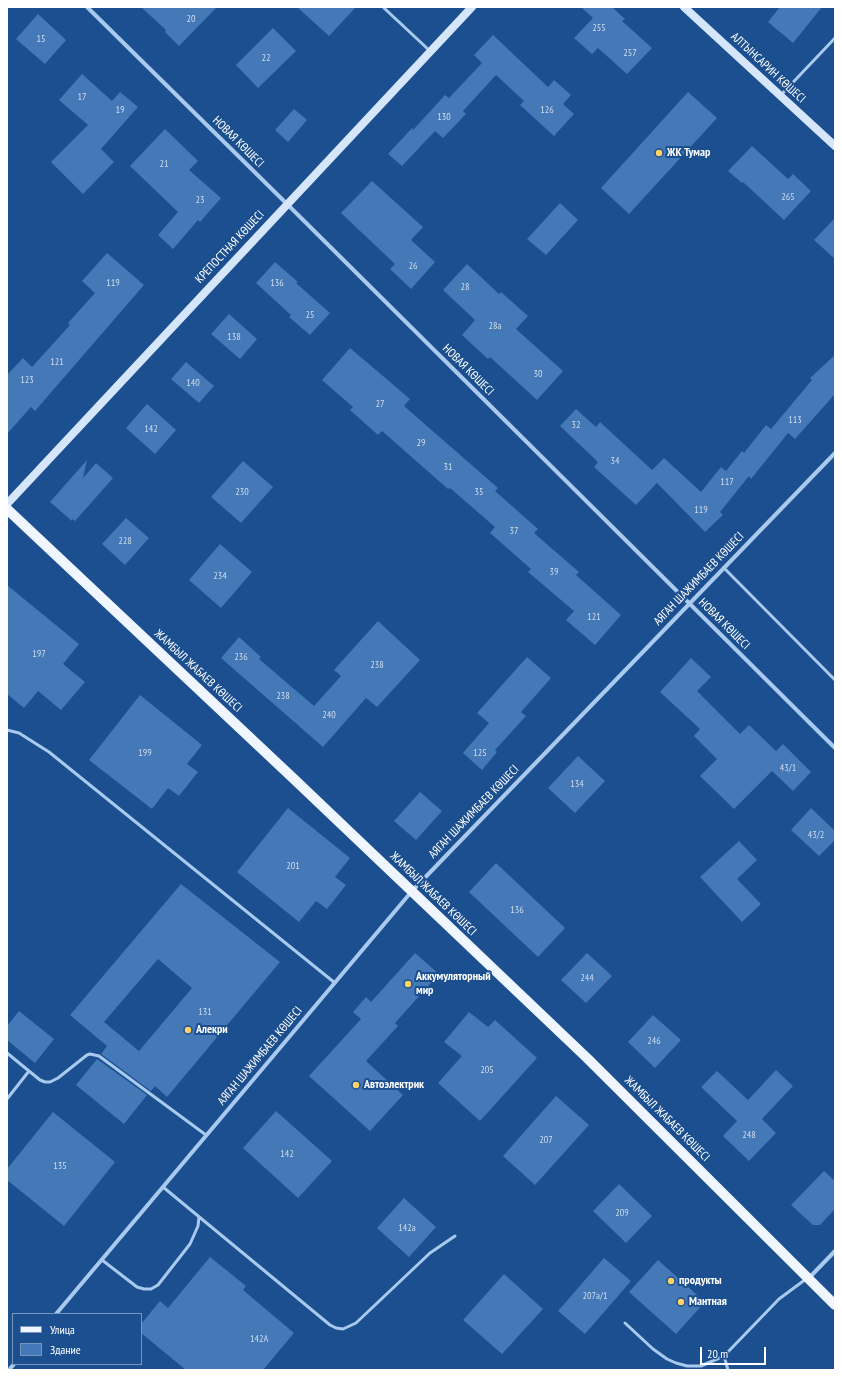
<!DOCTYPE html>
<html>
<head>
<meta charset="utf-8">
<style>
  body { margin:0 }
  #map { position:relative; width:842px; height:1377px; overflow:hidden; background:#1b4f8f; font-family:"PT Sans Narrow",sans-serif }
  canvas { display:block }
  .frame { position:absolute; inset:0; border:8px solid #fff; pointer-events:none }
  .legend { position:absolute; left:12px; top:1313px; width:130px; height:52px; box-sizing:border-box; background:#1b4f8f; border:1px solid #7695bc; margin:0; padding:5px 7px; list-style:none; font-size:12px; color:#fff }
  .legend li { display:flex; align-items:center; gap:8px; height:20px }
  .legend b { width:20px; border:1px solid #7695bc }
  .scale { position:absolute; left:700px; top:1347px; width:66px; height:18px; box-sizing:border-box; border:2px solid #fff; border-top:0; padding-left:5px; font-size:12px; line-height:14px; white-space:nowrap; color:#fff; -webkit-text-stroke:3px #1b4f8f; paint-order:stroke }
</style>
</head>
<body>
<div id="map">
<canvas width="842" height="1377"></canvas>
<div class="frame"></div>
<ul class="legend">
<li><b style="height:5px;background:#f0f6ff"></b>Улица</li>
<li><b style="height:11px;background:#4478b7"></b>Здание</li>
</ul>
<div class="scale">20 m</div>
</div>
<script>
const g = document.querySelector('canvas').getContext('2d');
g.lineJoin = 'round';
function fill(path, color) { g.fillStyle = color; g.fill(path, 'evenodd'); }
const shape = rows => new Path2D(rows.map(r => 'M' + r).join(''));
function stroke(path, color, width, dash) { g.strokeStyle = color; g.lineWidth = width; g.lineCap = dash ? 'butt' : 'round'; g.setLineDash(dash || []); g.stroke(path); }
function drawText(font, color, halo, rows, align = 'center') {
  g.font = font + ' "PT Sans Narrow",sans-serif'; g.lineWidth = 4; g.setLineDash([]); g.textBaseline = 'middle'; g.strokeStyle = halo; g.fillStyle = color; for (const [text, x, y, turn = 0] of rows) {
    g.save(); g.translate(x, y); g.rotate((+turn || 0) * Math.PI / 180); g.textAlign = isNaN(turn) ? turn : align; if (halo) g.strokeText(text, 0, 0); g.fillText(text, 0, 0); g.restore();
  }
}
const building = shape([
  [141,7,217,7,179,46,165,32,166,30],
  [297,7,356,7,329,36],
  [581,7,612,7,625,19,622,21,652,48,627,74,598,48,592,54,574,38,593,18],
  [780,7,822,7,793,43,768,22],
  [38,14,66,40,45,64,16,39],
  [273,28,296,51,258,88,236,65],
  [493,35,548,87,554,80,571,95,563,104,574,114,554,136,520,105,524,101,496,75,463,111,466,114,443,138,435,131,402,166,388,154,412,128,413,130,445,95,449,98,482,63,474,55],
  [82,74,112,101,120,92,138,107,101,149,114,162,83,194,51,162,88,125,59,100],
  [688,92,717,118,629,214,601,188],
  [294,109,307,120,288,142,275,130],
  [165,129,198,161,189,170,221,198,200,222,198,220,173,249,158,235,178,212,130,166],
  [752,146,788,179,793,174,811,191,784,220,743,182,742,183,728,171],
  [372,181,423,227,411,240,435,262,411,289,390,269,395,264,341,213],
  [560,203,578,220,546,255,527,239],
  [835,218,835,259,814,240],
  [107,253,144,285,35,411,31,407,7,434,7,375,23,358,32,367,70,325,68,323,95,293,82,281],
  [275,262,298,282,296,283,330,313,310,335,289,317,291,315,256,283],
  [467,264,499,294,501,292,528,316,516,329,563,371,537,400,490,357,488,359,462,335,475,320,443,290],
  [229,314,257,339,240,359,211,334],
  [350,348,410,399,404,406,498,488,495,491,538,529,534,533,579,572,576,575,621,615,595,645,566,620,574,611,528,572,531,569,490,533,495,527,450,488,448,489,382,431,378,435,350,410,353,407,322,380],
  [835,355,835,394,795,439,788,433,751,479,749,476,720,512,723,515,705,532,657,483,636,505,594,467,598,462,560,426,576,409,596,427,600,422,652,470,664,458,701,492,721,467,726,471,742,451,744,453,766,425,771,429,812,380,810,378],
  [186,362,214,386,199,403,171,379],
  [147,404,176,430,155,454,126,428],
  [87,460,83,478,96,463,113,478,75,521,72,519,72,521,50,502],
  [243,461,273,487,241,523,211,497],
  [126,518,149,538,125,565,102,544],
  [220,544,252,572,221,608,189,580],
  [7,585,79,644,63,664,85,682,61,710,38,691,24,708,7,694],
  [378,621,420,660,377,707,366,698,323,747,221,658,239,637,261,657,259,659,314,706,341,676,334,670],
  [527,657,551,678,521,712,526,716,495,750,497,752,482,770,463,753,489,723,477,713],
  [691,658,711,677,697,691,740,734,749,725,776,751,783,744,811,772,793,791,772,771,734,809,700,776,717,759,694,736,700,729,660,692],
  [140,695,202,745,187,764,198,772,179,796,168,788,152,809,89,760],
  [578,756,605,781,575,813,548,788],
  [420,792,442,811,416,840,394,821],
  [288,808,350,858,335,877,346,885,327,909,316,901,299,922,237,872],
  [811,808,835,831,835,840,819,856,791,830],
  [739,841,757,860,737,879,761,904,742,922,700,877],
  [496,863,565,928,538,957,469,892],
  [181,884,280,962,167,1097,155,1086,151,1091,101,1054,107,1046,70,1015],
  [158,959,192,988,139,1051,104,1022],
  [415,953,439,974,395,1023,398,1026,366,1061,403,1095,370,1131,309,1076,361,1019,353,1012,366,997,371,1002],
  [587,953,612,976,586,1003,561,980],
  [19,1011,54,1039,35,1063,7,1040,7,1026],
  [469,1012,488,1027,495,1020,537,1058,480,1121,438,1083,462,1056,444,1042],
  [653,1015,681,1040,655,1068,628,1042],
  [97,1059,147,1095,124,1124,76,1085],
  [776,1070,793,1086,762,1119,776,1133,749,1161,723,1136,737,1121,701,1087,717,1071,748,1100],
  [556,1096,589,1125,535,1185,503,1156],
  [276,1111,332,1161,298,1198,243,1148],
  [53,1112,115,1162,64,1226,7,1180,7,1169],
  [824,1171,835,1181,835,1209,820,1225,813,1225,791,1205],
  [619,1184,652,1216,626,1243,593,1211],
  [404,1198,436,1227,409,1257,377,1228],
  [210,1257,246,1286,243,1290,294,1333,263,1370,186,1370,141,1333,141,1324,160,1301,168,1308],
  [604,1258,631,1281,585,1334,558,1311],
  [658,1260,705,1302,676,1334,629,1292],
  [504,1274,543,1309,502,1354,463,1320]
]);
const lane = shape([
  [384,8,430,51],
  [781,95,835,38],
  [724,568,835,680],
  [7,730,19,733,49,752,335,983],
  [7,1053,40,1080,45,1082,50,1082,58,1078,87,1055,90,1054,99,1056,206,1135],
  [7,1099,29,1071],
  [163,1187,330,1325,336,1328,343,1329,356,1323,430,1253,455,1236],
  [102,1260,137,1287,144,1289,151,1289,158,1285,190,1244,198,1226,199,1217],
  [625,1323,653,1349,667,1359,676,1363,687,1366,701,1366,724,1356,779,1299,806,1279],
  [724,1356,728,1370]
]);
const street = shape([
  [87,7,287,204,835,748],
  [809,1278,835,1251],
  [56,1314,412,891,835,453],
  [9,1370,14,1364]
]);
const secondary = shape([
  [684,7,835,146],
  [7,504,472,7]
]);
const primary = shape([
  [7,509,295,780,587,1058,835,1305]
]);
const markers = [
  [659,153,4,"#ffd166"],
  [408,984,4,"#ffd166"],
  [188,1030,4,"#ffd166"],
  [356,1085,4,"#ffd166"],
  [671,1281,4,"#ffd166"],
  [681,1302,4,"#ffd166"]
];
const numberNames = [
  ["20",191,19],
  ["255",599,28],
  ["15",41,39],
  ["257",630,53],
  ["22",266,58],
  ["17",82,97],
  ["19",120,110],
  ["126",547,110],
  ["130",444,117],
  ["21",164,164],
  ["265",788,197],
  ["23",200,200],
  ["26",413,266],
  ["119",113,283],
  ["136",277,283],
  ["28",465,287],
  ["25",310,315],
  ["28а",495,326],
  ["138",234,337],
  ["121",57,362],
  ["30",538,374],
  ["123",27,380],
  ["140",193,383],
  ["27",380,404],
  ["113",795,420],
  ["32",576,425],
  ["142",151,429],
  ["29",421,443],
  ["34",615,461],
  ["31",448,467],
  ["117",727,482],
  ["230",242,492],
  ["35",479,492],
  ["119",701,510],
  ["37",514,531],
  ["228",125,541],
  ["39",554,572],
  ["234",220,576],
  ["121",594,617],
  ["197",39,654],
  ["236",241,657],
  ["238",377,665],
  ["238",283,696],
  ["240",329,715],
  ["199",145,753],
  ["125",480,753],
  ["43/1",788,768],
  ["134",577,784],
  ["43/2",816,835],
  ["201",293,866],
  ["136",517,910],
  ["244",587,978],
  ["131",205,1012],
  ["246",654,1041],
  ["205",487,1070],
  ["248",749,1135],
  ["207",546,1140],
  ["142",287,1154],
  ["135",60,1166],
  ["209",622,1213],
  ["142а",407,1228],
  ["207а/1",595,1296],
  ["142А",259,1339]
];
const streetNames = [
  ["АЛТЫНСАРИН КӨШЕСІ",768,68,43],
  ["НОВАЯ КӨШЕСІ",238,142,45],
  ["КРЕПОСТНАЯ КӨШЕСІ",230,247,-47],
  ["НОВАЯ КӨШЕСІ",468,370,45],
  ["АЯГАН ШАЖИМБАЕВ КӨШЕСІ",699,579,-46],
  ["НОВАЯ КӨШЕСІ",724,624,45],
  ["ЖАМБЫЛ ЖАБАЕВ КӨШЕСІ",198,671,43],
  ["АЯГАН ШАЖИМБАЕВ КӨШЕСІ",474,812,-46],
  ["ЖАМБЫЛ ЖАБАЕВ КӨШЕСІ",433,894,44],
  ["АЯГАН ШАЖИМБАЕВ КӨШЕСІ",260,1056,-50],
  ["ЖАМБЫЛ ЖАБАЕВ КӨШЕСІ",667,1119,45]
];
const poiNames = [
  ["ЖК Тумар",667,153],
  ["Аккумуляторный",416,977],
  ["мир",416,991],
  ["Алекри",196,1030],
  ["Автоэлектрик",364,1085],
  ["продукты",679,1281],
  ["Мантная",689,1302]
];
fill(building, '#4478b7');
stroke(lane, '#a9c9ee', 3);
stroke(street, '#a9c9ee', 4);
stroke(secondary, '#d6e6fa', 8);
stroke(primary, '#f0f6ff', 10);
for (const [x, y, r, color] of markers) { const dot = new Path2D(); dot.arc(x, y, r, 0, 2 * Math.PI); g.fillStyle = color; g.fill(dot); stroke(dot, '#1b4f8f', 1.5); }
drawText('10px', '#d0dded', null, numberNames);
drawText('12px', '#fff', '#1b4f8f', streetNames);
drawText('bold 12px', '#fff', '#1b4f8f', poiNames, 'left');
</script>
</body>
</html>
